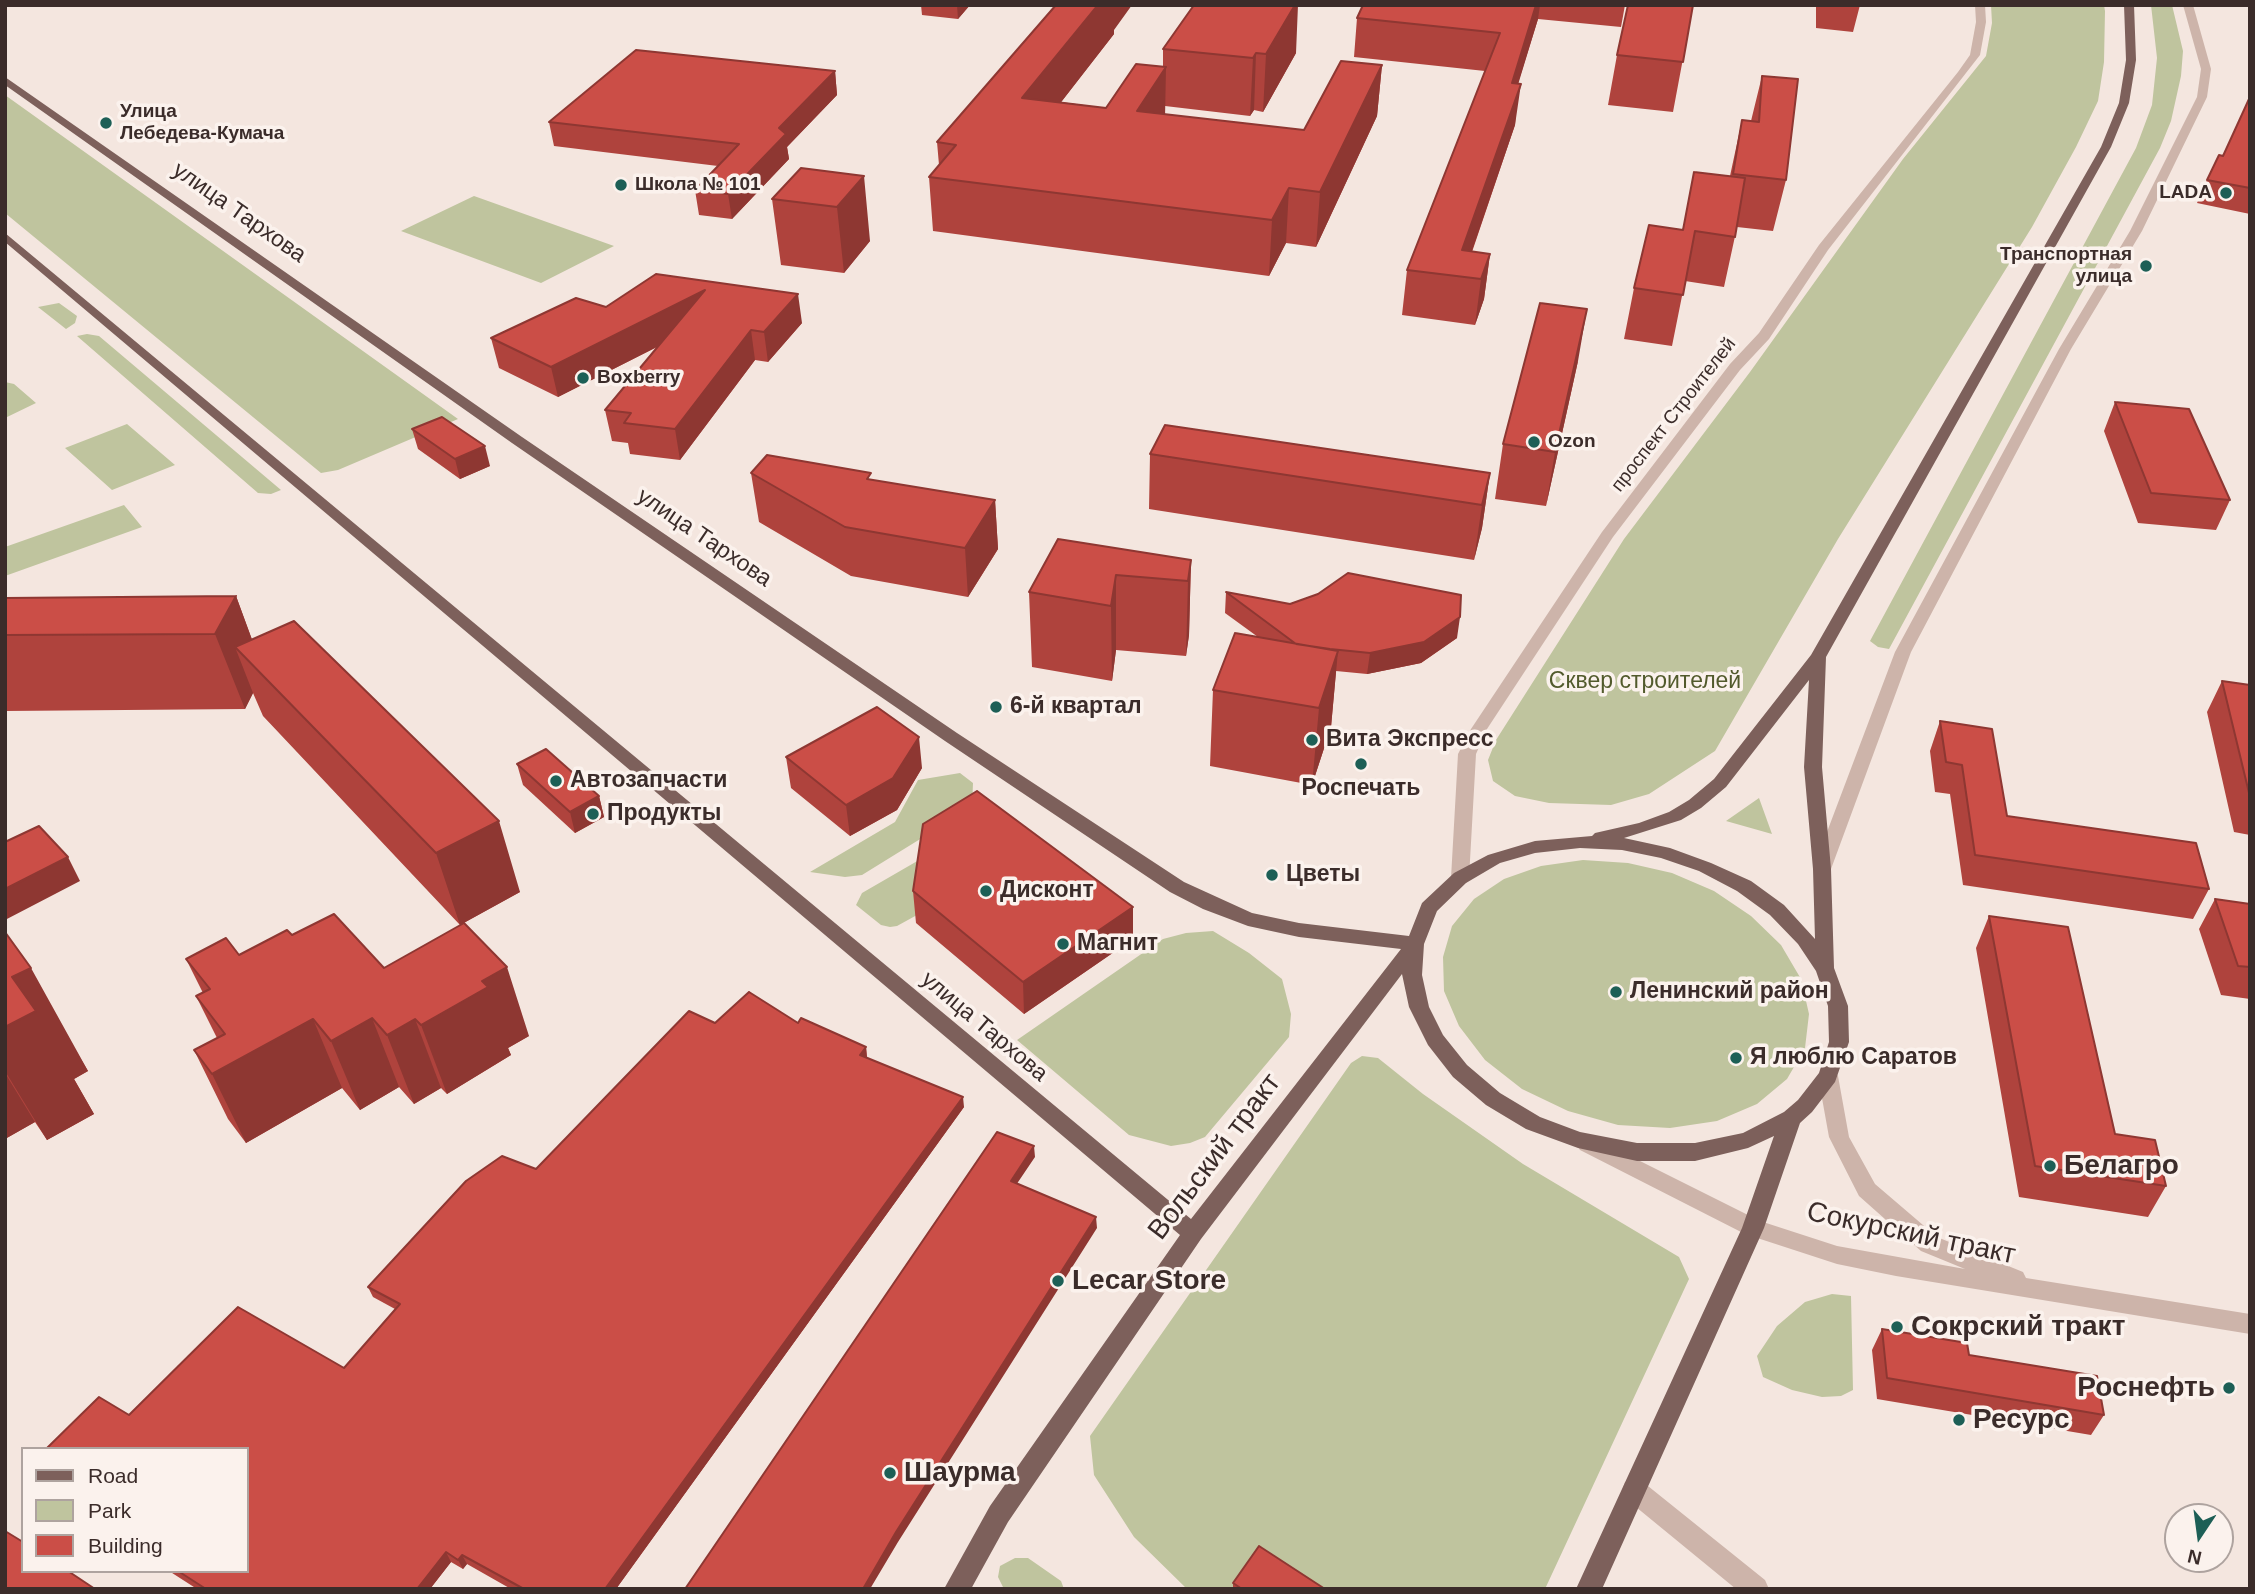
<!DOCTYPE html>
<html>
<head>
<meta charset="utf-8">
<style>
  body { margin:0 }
  #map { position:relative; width:2255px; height:1594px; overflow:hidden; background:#f4e6df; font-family:Helvetica,sans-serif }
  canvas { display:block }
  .frame { position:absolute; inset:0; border:7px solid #3b2c2a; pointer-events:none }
  .legend { position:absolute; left:21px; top:1447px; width:228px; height:126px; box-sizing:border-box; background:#fbf2ed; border:2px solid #aea39f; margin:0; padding:9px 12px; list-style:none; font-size:21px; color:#3b2c2a }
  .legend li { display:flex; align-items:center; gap:14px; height:35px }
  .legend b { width:35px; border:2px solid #aea39f }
  .north { position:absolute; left:2164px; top:1503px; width:70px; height:70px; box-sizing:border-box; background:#fbf2ed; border:2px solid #aea39f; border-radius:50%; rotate:193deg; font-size:19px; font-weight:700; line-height:28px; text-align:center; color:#3b2c2a }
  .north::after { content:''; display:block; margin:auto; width:24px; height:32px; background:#1d5f56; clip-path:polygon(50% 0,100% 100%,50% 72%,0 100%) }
</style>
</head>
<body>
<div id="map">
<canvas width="2255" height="1594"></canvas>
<div class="frame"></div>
<ul class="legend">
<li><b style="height:9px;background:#7d605b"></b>Road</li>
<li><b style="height:19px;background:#bfc49e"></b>Park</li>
<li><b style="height:19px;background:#cb4e47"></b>Building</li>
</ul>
<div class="north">N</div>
</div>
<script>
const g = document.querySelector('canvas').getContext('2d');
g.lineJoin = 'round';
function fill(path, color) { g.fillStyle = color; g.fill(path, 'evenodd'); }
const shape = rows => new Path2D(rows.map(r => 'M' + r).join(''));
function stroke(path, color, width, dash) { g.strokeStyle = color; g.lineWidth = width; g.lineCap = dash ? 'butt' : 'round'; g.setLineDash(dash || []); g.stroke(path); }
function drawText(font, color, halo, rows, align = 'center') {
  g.font = font + ' Helvetica,sans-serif'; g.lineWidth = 7; g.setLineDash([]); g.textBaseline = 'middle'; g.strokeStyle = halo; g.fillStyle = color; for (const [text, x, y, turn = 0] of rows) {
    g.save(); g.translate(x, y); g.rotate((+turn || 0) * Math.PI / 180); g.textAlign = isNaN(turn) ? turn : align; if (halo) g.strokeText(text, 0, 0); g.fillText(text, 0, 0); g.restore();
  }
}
const green = shape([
  [1991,5,2104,5,2105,11,2104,62,2098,101,2076,147,2032,227,1838,539,1715,751,1649,794,1611,805,1549,803,1515,796,1493,781,1488,760,1496,740,1624,539,1750,372,1903,159,1986,56,1992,23],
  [2151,5,2172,5,2183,51,2181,76,2171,121,2160,148,1889,649,1878,647,1870,641,2136,148,2152,105,2157,58],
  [5,95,458,419,338,470,321,473,5,213],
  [474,196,614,246,541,283,401,231],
  [59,303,77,316,75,323,66,329,38,307],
  [87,334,99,336,281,490,271,494,258,493,77,336],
  [5,382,14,384,36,403,5,418],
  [127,424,175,465,112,490,65,448],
  [124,505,142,527,5,576,5,547],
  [960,773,973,783,972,807,862,875,845,877,810,872,895,822,918,780],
  [1759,798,1772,834,1726,821],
  [926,856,917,915,897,926,890,927,881,925,856,905,862,893],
  [1583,860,1628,863,1672,873,1714,891,1751,916,1781,945,1801,979,1809,1014,1805,1048,1787,1079,1757,1104,1717,1121,1670,1128,1618,1125,1568,1111,1522,1089,1485,1060,1459,1026,1444,991,1443,957,1452,926,1474,899,1504,879,1541,866],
  [1213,931,1249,953,1282,979,1291,1014,1289,1037,1205,1137,1190,1143,1171,1146,1129,1135,1017,1040,1163,939,1186,933],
  [1362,1056,1378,1058,1423,1094,1523,1164,1679,1257,1689,1279,1545,1589,1187,1589,1134,1537,1094,1475,1090,1436,1351,1063],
  [1832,1294,1851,1296,1853,1390,1841,1396,1822,1397,1792,1390,1763,1377,1757,1356,1777,1326,1805,1302],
  [1015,1558,1028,1558,1061,1581,1064,1589,1004,1589,998,1577,1000,1566]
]);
const minor = shape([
  [1975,5,1985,5,1986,22,1980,55,1828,250,1769,339,1740,370,1613,537,1487,729,1476,754,1469,878,1466,883,1454,883,1451,878,1458,754,1471,729,1602,532,1730,364,1759,333,1819,245,1958,72,1970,55,1976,22,1975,5],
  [2183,5,2193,5,2211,69,2207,97,2142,231,2071,349,1911,652,1831,869,1828,873,1816,873,1813,869,1895,652,2059,349,2130,231,2197,97,2201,69,2183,5],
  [1828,1068,1835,1070,1838,1076,1849,1137,1875,1184,1937,1237,2023,1272,2026,1278,2250,1314,2250,1334,1896,1276,1837,1264,1745,1234,1580,1150,1576,1144,1580,1138,1587,1136,1594,1138,1760,1221,1837,1246,1965,1269,1921,1251,1859,1196,1829,1137,1818,1076,1821,1070,1828,1068],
  [1634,1479,1643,1482,1765,1580,1769,1589,1736,1589,1625,1498,1622,1490,1625,1482,1634,1479]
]);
const major = shape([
  [2124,5,2134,5,2136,60,2129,103,2111,147,1826,657,1822,767,1831,869,1834,968,1848,1006,1849,1042,1835,1082,1812,1112,1800,1123,1764,1228,1602,1589,1576,1589,1742,1228,1774,1136,1748,1148,1695,1161,1637,1161,1578,1148,1526,1129,1486,1105,1453,1077,1428,1045,1409,1007,1402,974,1201,1239,1008,1522,971,1589,944,1589,990,1506,1180,1235,5,242,5,233,1191,1219,1401,949,1299,937,1248,926,1203,909,1170,892,945,741,512,443,5,85,5,77,522,437,957,733,1184,882,1252,913,1299,923,1409,936,1422,903,1454,873,1488,855,1535,841,1592,836,1595,833,1639,823,1669,812,1689,800,1714,779,1811,655,2101,147,2119,103,2126,60,2124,5],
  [1809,680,1804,767,1813,869,1815,939,1784,905,1751,881,1711,863,1670,848,1624,838,1681,820,1701,808,1726,787,1809,680],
  [1580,848,1622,850,1661,858,1699,871,1737,891,1770,915,1798,944,1816,971,1828,1006,1829,1042,1819,1073,1798,1100,1784,1112,1743,1133,1695,1143,1637,1143,1580,1132,1540,1117,1500,1093,1467,1065,1443,1035,1429,1007,1422,975,1424,944,1437,911,1466,883,1500,863,1535,853,1580,848]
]);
const wall = shape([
  [921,5,970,5,958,19,922,15],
  [1363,5,1625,5,1621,27,1538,19,1518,83,1515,125,1472,252,1490,254,1484,299,1475,325,1402,315,1407,270,1485,71,1354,57,1357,18],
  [1693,5,1673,112,1608,105,1617,55],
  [1816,5,1860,5,1853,32,1816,28],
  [1114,30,1114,34,1061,102,1106,108,1163,67,1163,49,1296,53,1263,112,1254,110,1250,116,1165,106,1165,114,1304,130,1382,65,1377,116,1316,247,1286,243,1269,276,933,231,929,177,939,165,937,142],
  [835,71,837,95,787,147,789,159,732,219,699,215,695,190,718,166,554,146,549,122],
  [1762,76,1786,180,1773,231,1737,227,1724,287,1685,281,1672,346,1624,339,1634,288,1683,230,1730,176,1742,120,1751,121],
  [2250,99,2250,214,2197,203,2207,180,2223,156],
  [801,168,870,241,844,273,781,265,772,199],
  [606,307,802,323,768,362,755,360,680,460,630,454,628,443,612,441,605,410,659,346,558,397,499,368,491,338],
  [1578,361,1546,506,1495,499,1503,444],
  [2115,402,2230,500,2216,530,2138,523,2104,431],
  [412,429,490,466,460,479,418,449],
  [1150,454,1490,473,1482,528,1474,560,1149,509],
  [751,473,872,480,995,500,998,549,968,597,851,576,759,522],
  [1191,560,1189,635,1186,656,1116,650,1112,681,1032,667,1029,592],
  [1226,592,1457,638,1421,663,1367,674,1336,671,1331,727,1312,785,1210,766,1213,690,1258,637,1225,613],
  [236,596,252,640,520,892,460,925,263,716,253,693,245,709,5,711,5,598],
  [2222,681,2250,685,2250,835,2234,832,2207,712],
  [1940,721,2007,816,2209,889,2193,919,1963,885,1950,794,1935,792,1930,751],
  [786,757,922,768,897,810,850,836,791,788],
  [517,764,599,796,604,817,575,833,523,785],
  [913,891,1133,907,1133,939,1024,1014,916,923],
  [2215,899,2250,904,2250,999,2221,995,2199,929],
  [1989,916,2115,1134,2166,1186,2148,1217,2019,1197,1976,948],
  [5,932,88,1071,74,1079,94,1114,47,1140,35,1122,5,1139],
  [292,935,384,968,529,1036,508,1048,511,1055,447,1094,441,1088,414,1104,399,1087,360,1110,342,1088,246,1143,228,1119,194,1050,217,1038,196,996,203,993,186,959,239,955],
  [715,1023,798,1023,866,1047,867,1058,964,1107,616,1589,511,1589,467,1564,463,1569,451,1562,430,1589,197,1589,169,1571,247,1571,129,1415,344,1368,395,1309,373,1297,368,1287,536,1169],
  [1882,1329,2104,1415,2091,1435,1877,1399,1872,1350],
  [1233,1583,1325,1589,1233,1589]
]);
const shadedWall = shape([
  [957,5,970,5,958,19],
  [1098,5,1132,5,1114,30,1114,34,1024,150,1022,98],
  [1273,5,1298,5,1296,53,1263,112,1266,54],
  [1536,5,1540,5,1538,19,1506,124,1512,83],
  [1256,53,1254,110,1250,116,1253,58],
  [1382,65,1377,116,1316,247,1320,192],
  [1166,67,1165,118,1137,111],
  [835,71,837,95,787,147,789,159,732,219,728,194,779,128],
  [1521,84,1515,125,1463,277,1462,250],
  [864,176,870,241,844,273,837,207],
  [1289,188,1286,243,1269,276,1272,220],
  [1490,254,1484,299,1475,325,1481,279],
  [705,290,710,320,558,397,551,367],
  [798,294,802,323,768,362,764,332],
  [1587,309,1578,361,1546,506,1555,452],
  [751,330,755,360,680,460,675,429],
  [485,446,490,466,460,479,455,459],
  [1490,473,1482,528,1474,560,1482,505],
  [995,500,998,549,968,597,965,548],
  [1191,560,1189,635,1186,656,1188,581],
  [1116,575,1116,650,1112,681,1111,606],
  [236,596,264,672,235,647,253,693,245,709,215,634],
  [1460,617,1457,638,1421,663,1367,674,1370,653],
  [1338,651,1331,727,1312,785,1319,708],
  [919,737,922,768,897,810,850,836,846,805],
  [599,796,604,817,575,833,570,812],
  [499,821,520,892,460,925,436,853],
  [68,857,80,881,5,920,5,889],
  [1133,907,1133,939,1024,1014,1023,982],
  [507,967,529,1036,508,1048,511,1055,447,1094,421,1025,482,981],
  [31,968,88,1071,74,1079,94,1114,47,1140,5,1071,5,1027,12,977],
  [372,1018,399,1087,360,1110,331,1041],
  [313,1019,342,1088,246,1143,212,1074],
  [415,1019,441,1088,414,1104,387,1035],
  [866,1047,867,1058,860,1055],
  [5,1073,35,1122,5,1139],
  [963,1097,964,1107,616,1589,605,1589],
  [1034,1146,1035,1157,1012,1191,1011,1181],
  [1096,1217,1097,1228,898,1542,870,1589,863,1589,896,1532],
  [446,1552,451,1562,430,1589,417,1589],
  [462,1555,467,1564,463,1569,458,1560]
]);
const building = shape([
  [1056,5,1098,5,1022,98,1106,108,1136,64,1166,67,1137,111,1304,130,1341,61,1382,65,1320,192,1289,188,1272,220,929,177,956,145,937,142,1056,5],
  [1194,5,1295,5,1266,54,1256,53,1253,58,1163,49,1194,5],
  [1363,5,1536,5,1512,83,1521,84,1462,250,1490,254,1481,279,1407,270,1500,33,1357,18,1363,5],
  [1628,5,1693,5,1683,62,1617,55,1628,5],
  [636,50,835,71,779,128,786,134,728,194,695,190,739,144,549,122,636,50],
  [1762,76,1798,79,1786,180,1733,174,1742,120,1759,122,1762,76],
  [2249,99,2250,188,2207,180,2219,155,2223,156,2249,99],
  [801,168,864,176,837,207,772,199,801,168],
  [1694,172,1745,178,1735,237,1695,231,1683,295,1634,288,1649,225,1683,230,1694,172],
  [656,274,798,294,764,332,751,330,675,429,624,423,631,413,605,410,705,290,551,367,491,338,576,298,606,307,656,274],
  [1540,303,1587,309,1555,452,1503,444,1540,303],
  [2115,402,2189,409,2230,500,2151,493,2115,402],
  [442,417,485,446,455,459,412,429,442,417],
  [1165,425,1490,473,1482,505,1150,454,1165,425],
  [767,455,871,473,867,479,995,500,965,548,845,527,751,473,767,455],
  [1058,539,1191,560,1188,581,1116,575,1111,606,1029,592,1058,539],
  [1348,573,1461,595,1460,617,1424,642,1370,653,1330,649,1296,644,1226,592,1290,604,1318,594,1348,573],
  [236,596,215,634,5,635,5,598,236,596],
  [294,621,499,821,436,853,235,647,294,621],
  [1235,633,1338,651,1319,708,1213,690,1235,633],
  [2222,681,2250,685,2250,797,2222,681],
  [877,707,919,737,893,778,846,805,786,757,877,707],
  [1940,721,1992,729,2007,816,2196,843,2209,889,1975,855,1962,765,1946,762,1940,721],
  [546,749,599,796,570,812,517,764,546,749],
  [977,791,1133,907,1023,982,913,891,923,824,977,791],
  [39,826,68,857,5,889,5,842,39,826],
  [2215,899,2250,904,2250,967,2238,966,2215,899],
  [334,914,384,968,464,923,507,967,482,981,488,987,421,1025,415,1019,387,1035,372,1018,331,1041,313,1019,212,1074,194,1050,225,1034,196,996,210,989,186,959,226,938,239,955,287,930,292,935,334,914],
  [1989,916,2068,927,2115,1134,2155,1140,2166,1186,2035,1166,1989,916],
  [5,932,31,968,12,977,36,1011,5,1027,5,932],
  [749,992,798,1023,801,1018,866,1047,860,1055,963,1097,605,1589,524,1589,462,1555,458,1560,446,1552,417,1589,206,1589,178,1571,247,1571,247,1449,46,1449,99,1397,129,1415,238,1307,344,1368,400,1304,368,1287,466,1181,502,1156,536,1169,689,1011,715,1023,749,992],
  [997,1132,1034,1146,1011,1181,1096,1217,896,1532,863,1589,685,1589,997,1132],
  [1882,1329,1967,1343,1969,1355,2097,1376,2104,1415,1887,1378,1882,1329],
  [5,1531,23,1542,23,1571,68,1571,95,1589,5,1589,5,1531],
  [1259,1546,1325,1589,1242,1589,1233,1583,1259,1546]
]);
const markers = [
  [106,123,7,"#1d5f56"],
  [621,185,7,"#1d5f56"],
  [2226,193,7,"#1d5f56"],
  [2146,266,7,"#1d5f56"],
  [583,378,7,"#1d5f56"],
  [1534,442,7,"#1d5f56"],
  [996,707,7,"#1d5f56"],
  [1312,740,7,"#1d5f56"],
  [1361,764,7,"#1d5f56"],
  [556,781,7,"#1d5f56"],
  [593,814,7,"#1d5f56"],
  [1272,875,7,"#1d5f56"],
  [986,891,7,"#1d5f56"],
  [1063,944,7,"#1d5f56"],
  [1616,992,7,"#1d5f56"],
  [1736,1058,7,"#1d5f56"],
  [2050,1166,7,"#1d5f56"],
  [1058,1281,7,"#1d5f56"],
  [1897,1327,7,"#1d5f56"],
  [2229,1388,7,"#1d5f56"],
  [1959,1420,7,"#1d5f56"],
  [890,1473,7,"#1d5f56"]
];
const farPoinames = [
  ["Улица",120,112],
  ["Лебедева-Кумача",120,134],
  ["Школа № 101",635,185],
  ["LADA",2212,193,"right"],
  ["Транспортная",2132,255,"right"],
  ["улица",2132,277,"right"],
  ["Boxberry",597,378],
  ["Ozon",1548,442]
];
const farStreetnames = [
  ["проспект Строителей",1674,415,-52]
];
const streetNames = [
  ["улица Тархова",239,213,35],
  ["улица Тархова",704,538,34],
  ["улица Тархова",984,1027,40]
];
const parkNames = [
  ["Cквер cтроителей",1645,682]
];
const poiNames = [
  ["6-й квартал",1010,707],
  ["Вита Экспресс",1326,740],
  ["Автозапчасти",570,781],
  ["Роспечать",1361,789,"center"],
  ["Продукты",607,814],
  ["Цветы",1286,875],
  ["Дисконт",1000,891],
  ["Магнит",1077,944],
  ["Ленинский район",1630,992],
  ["Я люблю Саратов",1750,1058]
];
const nearStreetnames = [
  ["Вольский тракт",1215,1157,-53],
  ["Сокурский тракт",1911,1234,12]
];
const nearPoinames = [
  ["Белагро",2064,1166],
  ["Lecar Store",1072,1281],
  ["Сокрский тракт",1911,1327],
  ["Роснефть",2215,1388,"right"],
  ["Ресурс",1973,1420],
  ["Шаурма",904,1473]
];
fill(green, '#bfc49e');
fill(minor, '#cdb4aa');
fill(major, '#7d605b');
fill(wall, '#af433d');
fill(shadedWall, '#8e3732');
fill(building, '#cb4e47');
stroke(building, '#8e3732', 2);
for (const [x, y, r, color] of markers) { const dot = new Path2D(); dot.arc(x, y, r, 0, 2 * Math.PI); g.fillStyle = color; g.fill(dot); stroke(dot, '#fbf2ed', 2.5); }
drawText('bold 19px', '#3b2c2a', '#fbf2ed', farPoinames, 'left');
drawText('19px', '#3b2c2a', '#fbf2ed', farStreetnames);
drawText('23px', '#3b2c2a', '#fbf2ed', streetNames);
drawText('23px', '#525a2c', '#fbf2ed', parkNames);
drawText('bold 23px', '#3b2c2a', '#fbf2ed', poiNames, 'left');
drawText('28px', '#3b2c2a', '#fbf2ed', nearStreetnames);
drawText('bold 28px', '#3b2c2a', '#fbf2ed', nearPoinames, 'left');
</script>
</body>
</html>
